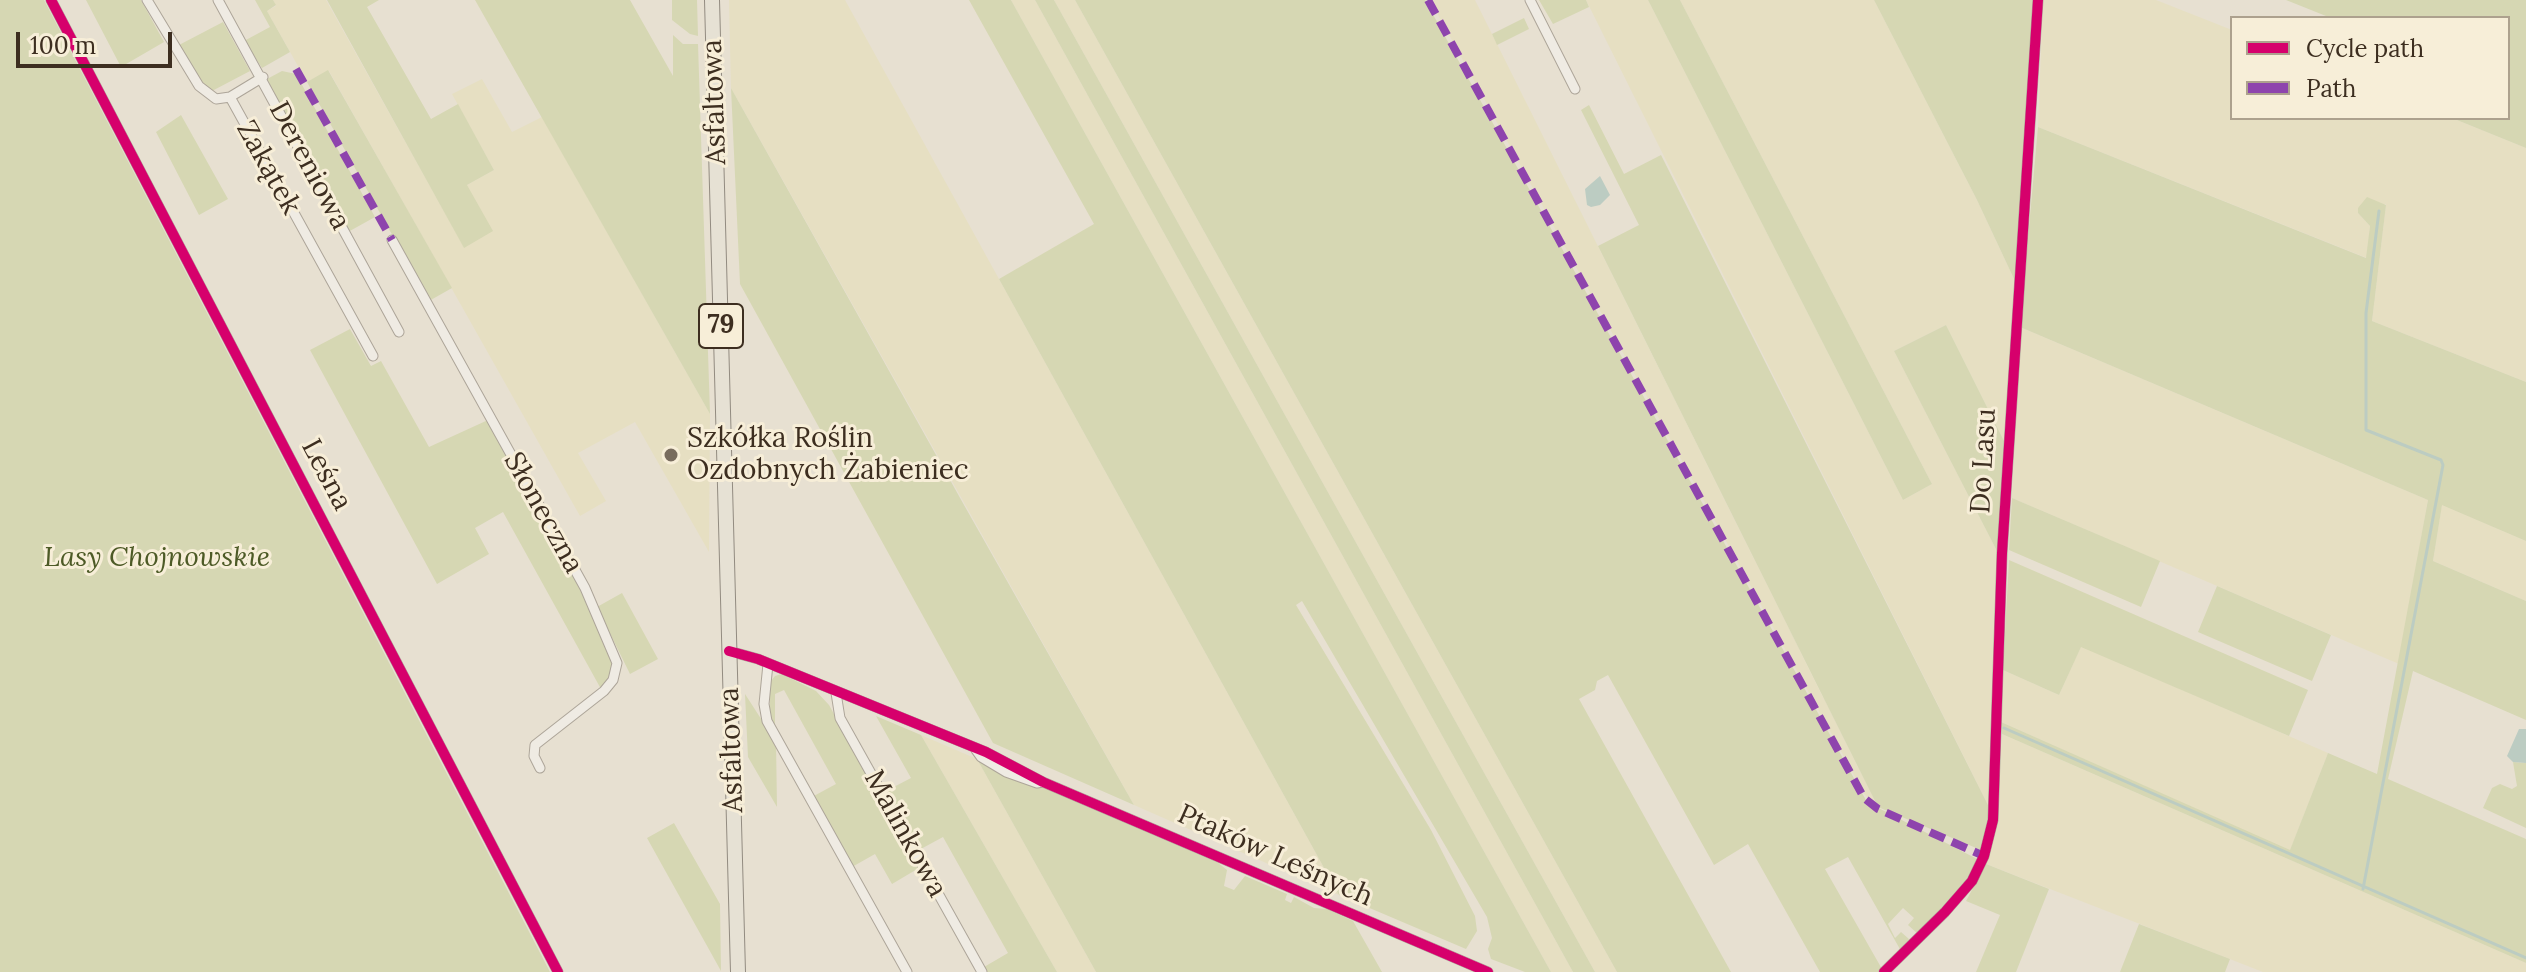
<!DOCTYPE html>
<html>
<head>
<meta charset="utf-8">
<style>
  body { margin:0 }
  #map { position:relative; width:2526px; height:972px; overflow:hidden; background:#e7e0d1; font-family:Lora,serif }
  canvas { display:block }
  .legend { position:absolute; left:2230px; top:16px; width:280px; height:104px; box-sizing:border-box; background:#f7eed8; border:2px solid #ada18e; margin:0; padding:10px 14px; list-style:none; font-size:24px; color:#3d2e20 }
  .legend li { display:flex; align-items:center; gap:16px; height:40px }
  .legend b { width:40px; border:2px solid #ada18e }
  .scale { position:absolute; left:16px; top:32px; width:156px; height:36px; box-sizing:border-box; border:4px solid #3d2e20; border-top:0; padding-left:10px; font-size:24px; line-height:28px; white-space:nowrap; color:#3d2e20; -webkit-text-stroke:6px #f7eed8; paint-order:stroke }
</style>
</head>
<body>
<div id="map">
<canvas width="2526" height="972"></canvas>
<ul class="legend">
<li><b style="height:10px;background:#d6006c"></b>Cycle path</li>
<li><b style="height:10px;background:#8e44ad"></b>Path</li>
</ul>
<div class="scale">100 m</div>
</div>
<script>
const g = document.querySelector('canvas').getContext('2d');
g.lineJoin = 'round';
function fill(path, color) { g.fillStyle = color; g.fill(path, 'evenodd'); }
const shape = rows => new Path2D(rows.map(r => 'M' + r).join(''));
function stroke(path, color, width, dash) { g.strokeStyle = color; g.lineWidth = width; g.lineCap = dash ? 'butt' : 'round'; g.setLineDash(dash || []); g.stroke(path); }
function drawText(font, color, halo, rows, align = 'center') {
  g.font = font + ' Lora,serif'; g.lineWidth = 6; g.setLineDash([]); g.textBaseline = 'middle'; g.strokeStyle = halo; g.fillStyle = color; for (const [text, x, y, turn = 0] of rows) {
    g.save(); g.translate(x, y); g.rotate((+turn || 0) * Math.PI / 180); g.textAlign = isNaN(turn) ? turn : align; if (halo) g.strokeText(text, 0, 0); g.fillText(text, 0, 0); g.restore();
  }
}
const farmland = shape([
  [273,0,326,0,464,247,467,185,494,170,452,94,482,79,512,132,542,117,710,414,709,552,635,422,578,453,606,501,580,516,329,71,307,82,267,11,276,6],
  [729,0,845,0,1339,895,1134,805,731,88],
  [1011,0,1035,0,1573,972,1551,972],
  [1054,0,1075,0,1617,972,1595,972],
  [1430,0,1475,0,1878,807,1865,795],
  [1586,0,1648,0,1903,500,1932,484,1680,0,1874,0,1977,200,2015,281,2004,441,1946,325,1894,351,1998,553,1990,809],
  [2043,0,2156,0,2232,30,2232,118,2452,118,2526,148,2526,382,2372,321,2386,204,2358,213,2370,226,2367,258,2038,127],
  [2020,327,2428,500,2399,664,2012,498],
  [2442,504,2526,541,2526,601,2433,561],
  [2081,646,2328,753,2290,851,2001,722,2003,670,2059,695],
  [2002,734,2526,963,2526,972,2263,972,1986,864,1997,812],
  [921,735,977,759,1096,972,1057,972]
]);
const green = shape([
  [0,0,44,0,550,972,0,972],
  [86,0,141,0,164,42,121,67],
  [255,0,273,0,276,5,267,11,290,52,262,68,244,41,270,27],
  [327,0,379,0,367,7,431,119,458,104,494,170,467,185,493,231,464,248],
  [475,0,630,0,673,76,673,35,683,44,698,44,710,414],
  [672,0,697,0,698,36,690,34,672,20],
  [969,0,1011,0,1551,972,1525,972,1491,959,1488,949,1492,938,1487,917,1302,601,1296,605,1431,830,1475,916,1477,931,1466,949,1339,895,999,279,1094,224],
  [1035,0,1054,0,1595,972,1573,972],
  [1075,0,1425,0,1867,802,1979,860,1964,886,1918,934,1908,925,1914,918,1903,908,1888,924,1895,938,1901,932,1909,939,1901,951,1848,857,1825,869,1882,969,1878,972,1820,972,1748,844,1714,865,1608,675,1597,681,1595,690,1579,699,1731,972,1617,972],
  [1539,0,1586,0,1589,7,1553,24],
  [1648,0,1680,0,1932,484,1903,500],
  [1874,0,2035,0,2015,281,1977,200],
  [2286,0,2526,0,2526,148,2452,118,2508,118,2508,18,2331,18],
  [1524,18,1529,29,1497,45,1492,34],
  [223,22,250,71,212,91,203,88,179,45],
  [328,70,452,288,429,301,307,82],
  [282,71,296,74,375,217,348,232,267,79],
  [731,88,964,505,1134,805,993,743,740,284],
  [1589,105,1624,174,1661,155,1990,809,1981,850,1878,807,1598,246,1639,225,1581,110],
  [181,115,228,199,199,215,156,132],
  [2038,127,2366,258,2370,226,2358,213,2358,208,2367,197,2386,205,2372,321,2526,382,2526,541,2442,505,2433,561,2526,601,2526,720,2413,671,2388,779,2526,839,2526,963,2002,734,2001,722,2290,850,2328,753,2377,774,2428,500,2020,327],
  [1946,325,2004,441,1998,553,1894,351],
  [350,329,371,366,381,361,429,447,488,420,587,599,613,658,610,678,601,689,503,512,475,528,489,554,437,584,310,350],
  [2012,498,2160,561,2141,607,2009,550],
  [2009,560,2308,690,2289,736,2081,647,2059,695,2003,670],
  [2217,586,2331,635,2312,681,2198,632],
  [622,593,658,659,630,674,597,607],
  [782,674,816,691,829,705,919,868,892,884,875,854,852,867,812,797,836,784,784,690,775,694,775,730,770,721,770,682,775,676],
  [745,694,776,742,777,807,748,757],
  [876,716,921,735,1057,972,987,972,984,967,1008,953,943,837,919,850,886,791,911,778],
  [977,759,1217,862,1227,870,1224,886,1234,890,1245,876,1287,894,1285,900,1291,903,1294,897,1314,908,1327,909,1353,921,1382,972,1096,972],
  [2513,762,2526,763,2526,828,2483,808,2492,788,2500,784,2512,789,2517,786],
  [674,823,720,904,721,971,647,838],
  [1986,864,2049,889,2016,972,1976,972,2000,915,1966,901],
  [2139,924,2230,959,2225,972,2120,972]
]);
const water = shape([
  [1600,176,1610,195,1600,205,1591,207,1587,205,1585,189],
  [2519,729,2526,729,2526,763,2513,762,2507,756]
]);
const stream = shape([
  [2004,728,2526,958],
  [2363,889,2443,465,2441,460,2366,430,2366,313,2379,211]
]);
const minor = shape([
  [51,0,558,972],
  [147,0,199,86,216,99,230,97,373,356],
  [218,0,399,332],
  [1530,0,1575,89],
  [230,97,263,77],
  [392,240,585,588,617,663,613,680,604,691,535,745,534,756,540,768],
  [729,651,758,659,986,752,1043,782,1488,972],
  [768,664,764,704,767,721,907,972],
  [836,693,840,718,982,972],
  [976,750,981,757,1006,772,1037,783,1043,782],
  [1884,972,1945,912,1972,881,1984,856,1993,820,2002,553,2038,0]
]);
const primary = shape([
  [712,0,738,972]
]);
const quiet = shape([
  [1428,0,1864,798,1878,809,1984,856],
  [296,69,392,240]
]);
const cycleway = shape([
  [51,0,558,972],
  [729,651,758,659,986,752,1043,782,1488,972],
  [1884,972,1945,912,1972,881,1984,856,1993,820,2002,553,2038,0]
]);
const markers = [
  [671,455,8,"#786c5e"]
];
const shields = [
  [721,326,44]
];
const shieldNames = [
  ["79",721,326]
];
const streetNames = [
  ["Asfaltowa",715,102,-92],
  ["Dereniowa",309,166,62],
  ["Zakątek",268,168,61],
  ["Do Lasu",1984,461,-87],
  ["Leśna",326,475,62],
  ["Słoneczna",543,513,61],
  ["Asfaltowa",732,750,-92],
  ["Malinkowa",905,834,61],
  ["Ptaków Leśnych",1275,856,24]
];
const poiNames = [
  ["Szkółka Roślin",687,439],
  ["Ozdobnych Żabieniec",687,471]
];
const parkNames = [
  ["Lasy Chojnowskie",157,558]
];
fill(farmland, '#e6dfc2');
fill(green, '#d6d7b3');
fill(water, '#bcccc2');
stroke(stream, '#bcccc2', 3);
stroke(minor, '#ada599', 11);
stroke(primary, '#928b80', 16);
stroke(minor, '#efebe3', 9);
stroke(primary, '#e6e1d4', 14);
stroke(quiet, '#8e44ad', 8, [16, 8]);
stroke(cycleway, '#d6006c', 10);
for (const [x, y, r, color] of markers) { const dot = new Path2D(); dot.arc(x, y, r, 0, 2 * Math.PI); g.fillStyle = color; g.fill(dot); stroke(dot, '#f7eed8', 3); }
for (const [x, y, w] of shields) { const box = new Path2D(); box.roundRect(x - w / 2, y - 22, w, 44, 6); g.fillStyle = '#f7eed8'; g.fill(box); stroke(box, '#3d2e20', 2); }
drawText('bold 26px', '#3d2e20', null, shieldNames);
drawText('28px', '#3d2e20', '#f7eed8', streetNames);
drawText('28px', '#3d2e20', '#f7eed8', poiNames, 'left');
drawText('italic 28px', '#4d5a26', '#f7eed8', parkNames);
</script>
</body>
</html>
